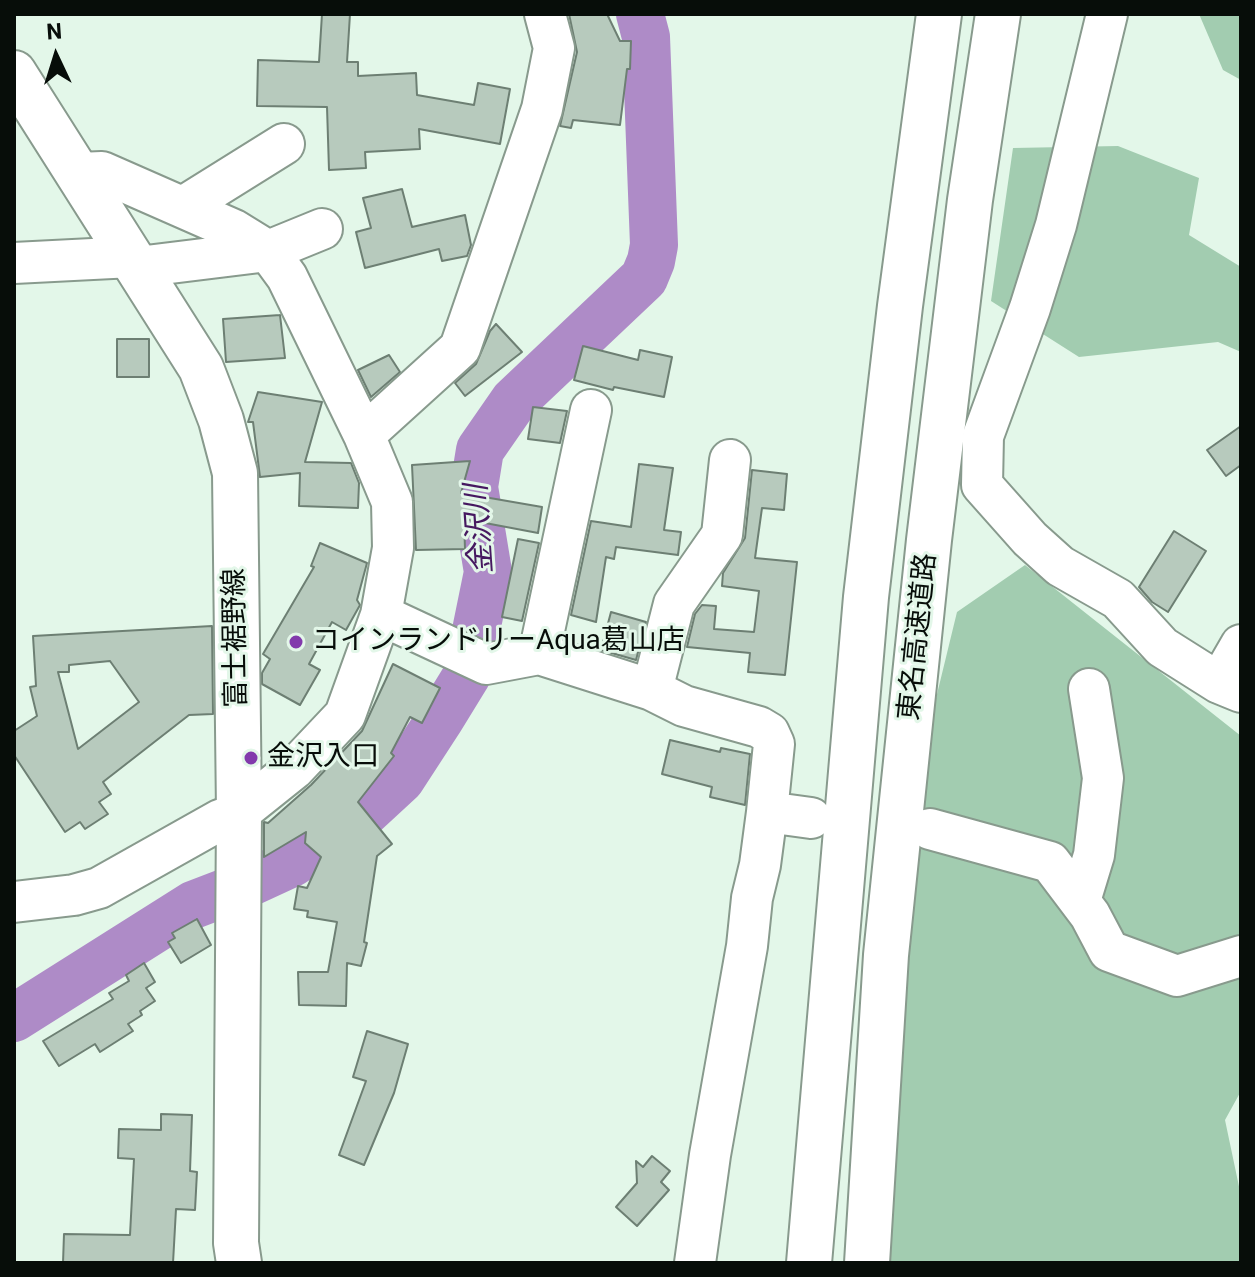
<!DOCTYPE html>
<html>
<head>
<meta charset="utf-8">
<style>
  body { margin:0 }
  #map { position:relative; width:1255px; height:1277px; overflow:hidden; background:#e3f7e9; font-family:Roboto,sans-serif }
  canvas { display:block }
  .frame { position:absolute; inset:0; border:16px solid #070d09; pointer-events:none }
  .north { position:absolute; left:16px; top:16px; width:80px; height:80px; -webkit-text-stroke:6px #e3f7e9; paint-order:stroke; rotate:356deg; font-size:22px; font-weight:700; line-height:32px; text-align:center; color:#070d09 }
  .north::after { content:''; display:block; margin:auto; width:28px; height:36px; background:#070d09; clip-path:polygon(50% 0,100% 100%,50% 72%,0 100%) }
</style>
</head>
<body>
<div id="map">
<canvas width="1255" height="1277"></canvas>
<div class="frame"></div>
<div class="north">N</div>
</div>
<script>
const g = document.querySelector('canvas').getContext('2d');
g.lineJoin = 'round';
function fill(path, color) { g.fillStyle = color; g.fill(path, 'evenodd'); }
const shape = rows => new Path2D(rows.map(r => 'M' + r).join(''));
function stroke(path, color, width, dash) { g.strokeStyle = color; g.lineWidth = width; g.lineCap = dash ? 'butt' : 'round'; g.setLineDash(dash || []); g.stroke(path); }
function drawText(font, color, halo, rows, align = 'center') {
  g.font = font + ' Roboto,"Noto Sans JP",sans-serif'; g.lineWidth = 6; g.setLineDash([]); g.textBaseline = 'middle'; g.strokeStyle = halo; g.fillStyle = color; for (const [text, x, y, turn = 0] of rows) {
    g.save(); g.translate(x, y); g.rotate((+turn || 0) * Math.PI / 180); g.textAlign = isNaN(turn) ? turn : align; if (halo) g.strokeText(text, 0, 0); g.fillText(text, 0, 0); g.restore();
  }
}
const green = shape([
  [1199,14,1241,14,1241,80,1223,70],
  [1118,146,1199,178,1189,235,1241,267,1241,352,1218,342,1079,357,991,301,1013,148],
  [1025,565,1241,736,1241,1091,1225,1120,1241,1196,1241,1263,882,1263,911,801,957,612]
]);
const river = shape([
  [14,1018,193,905,240,887,292,863,362,815,401,779,440,719,467,675,488,572,474,487,480,450,514,401,644,278,651,261,654,245,646,37,640,14]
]);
const building = shape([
  [322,14,350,14,347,62,358,62,358,76,416,73,417,95,474,105,478,83,510,89,500,144,419,129,420,149,365,152,366,168,329,170,327,107,257,106,258,60,319,62,322,14],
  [569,14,607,14,620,41,631,41,630,69,627,69,620,125,573,120,571,128,560,126,577,52,569,14],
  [402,189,412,227,465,215,471,245,467,256,442,261,439,249,365,268,356,232,371,228,363,198,402,189],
  [280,315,285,358,226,362,223,319,280,315],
  [496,324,522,352,465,396,455,383,476,364,490,331,496,324],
  [117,339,149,339,149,377,117,377,117,339],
  [583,346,638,360,640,350,672,357,664,397,614,387,613,390,574,380,583,346],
  [389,355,400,372,371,397,358,370,389,355],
  [258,392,322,402,305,462,351,463,359,483,358,508,299,506,300,473,260,477,253,422,248,422,258,392],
  [533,407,567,411,560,443,528,439,533,407],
  [1241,426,1241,465,1226,476,1207,450,1241,426],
  [470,461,461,493,542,507,538,533,464,519,465,549,416,550,412,465,470,461],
  [639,464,673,468,664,530,681,532,678,555,616,547,614,559,606,557,596,622,571,615,591,521,631,527,639,464],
  [752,470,787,474,784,510,762,508,755,558,797,562,785,675,748,672,750,653,687,647,695,614,702,605,716,606,714,629,754,632,759,591,722,586,723,573,745,538,752,470],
  [1174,531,1206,551,1168,612,1152,602,1139,587,1174,531],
  [518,539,539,543,522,621,502,617,518,539],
  [320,543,367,563,357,600,360,605,346,630,332,622,309,664,320,670,300,705,262,684,262,673,270,659,263,654,314,567,311,566,320,543],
  [611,612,646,622,636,660,601,650,611,612],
  [212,626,213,714,189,715,103,782,111,794,99,802,108,814,85,829,80,822,65,832,14,755,14,731,37,716,30,687,36,686,33,636,212,626],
  [110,661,139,702,78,749,58,672,69,672,69,665,110,661],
  [393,664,440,688,422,723,410,717,391,753,394,756,358,802,392,844,377,856,364,942,367,943,361,966,347,963,346,1006,299,1005,298,972,328,972,337,922,307,917,308,911,294,909,298,886,307,888,321,857,305,843,306,832,264,857,264,822,268,823,311,785,362,731,393,664],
  [670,740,720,752,721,748,750,754,745,805,710,797,712,787,662,774,670,740],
  [197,919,211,945,181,963,168,942,175,938,172,933,197,919],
  [144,963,155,982,146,988,155,1001,140,1011,142,1015,128,1024,133,1031,100,1052,95,1044,59,1066,43,1041,113,999,109,993,129,981,126,975,144,963],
  [367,1031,408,1044,394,1093,364,1165,339,1155,366,1081,353,1077,367,1031],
  [161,1114,192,1115,190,1171,197,1172,195,1210,176,1209,173,1263,63,1263,64,1234,130,1235,134,1159,118,1158,119,1129,161,1130,161,1114],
  [652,1156,670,1171,661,1182,669,1190,637,1226,616,1207,637,1183,636,1161,643,1167,652,1156]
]);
const minor = shape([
  [1107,14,1056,225,1030,308,983,436,982,485,1030,539,1060,566,1118,599,1162,647,1219,683,1241,692],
  [183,207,284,144],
  [14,263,132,257],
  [138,267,268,251,322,229],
  [364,435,460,348,542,109,554,48,545,14],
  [381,615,486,664,539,654,652,690,684,706,759,727,769,733,774,744,767,812],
  [539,654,591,410],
  [1219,683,1241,645],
  [652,690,674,604,722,535,730,460],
  [930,829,1050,862,1090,915,1109,951,1177,976,1241,956],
  [1080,901,1094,855,1103,778,1089,689],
  [14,902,74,895,99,888,220,820,239,813,294,769,345,715,381,615,393,548,392,502,364,435,287,277,268,251,234,230,102,172,79,173],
  [695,1263,710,1155,747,946,752,898,760,865,767,812,811,818]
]);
const major = shape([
  [14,73,201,368,221,420,235,473,239,813,236,1243,239,1263]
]);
const highway = shape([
  [809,1263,866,597,900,306,939,14],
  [867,1263,886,955,929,540,970,200,998,14]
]);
const markers = [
  [296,642,8,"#823aac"],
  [251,758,8,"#823aac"]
];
const streetNames = [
  ["東名高速道路",919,637,-84],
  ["富士裾野線",237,638,-91]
];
const poiNames = [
  ["コインランドリーAqua葛山店",312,642],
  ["金沢入口",267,758]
];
const waterNames = [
  ["金沢川",481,529,-94]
];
fill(green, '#a2ccb0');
stroke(river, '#ae8bc7', 48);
fill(building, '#b7cabd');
stroke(building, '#6d7f73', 2);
stroke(minor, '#889a8d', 44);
stroke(major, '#889a8d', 48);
stroke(highway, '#889a8d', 48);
stroke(minor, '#fff', 40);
stroke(major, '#fff', 44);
stroke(highway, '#fff', 44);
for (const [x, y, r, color] of markers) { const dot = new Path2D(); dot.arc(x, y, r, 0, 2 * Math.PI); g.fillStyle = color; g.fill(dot); stroke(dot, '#e3f7e9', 3); }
drawText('28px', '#070d09', '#e3f7e9', streetNames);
drawText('28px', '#070d09', '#e3f7e9', poiNames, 'left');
drawText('italic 30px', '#461860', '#e3f7e9', waterNames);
</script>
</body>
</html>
